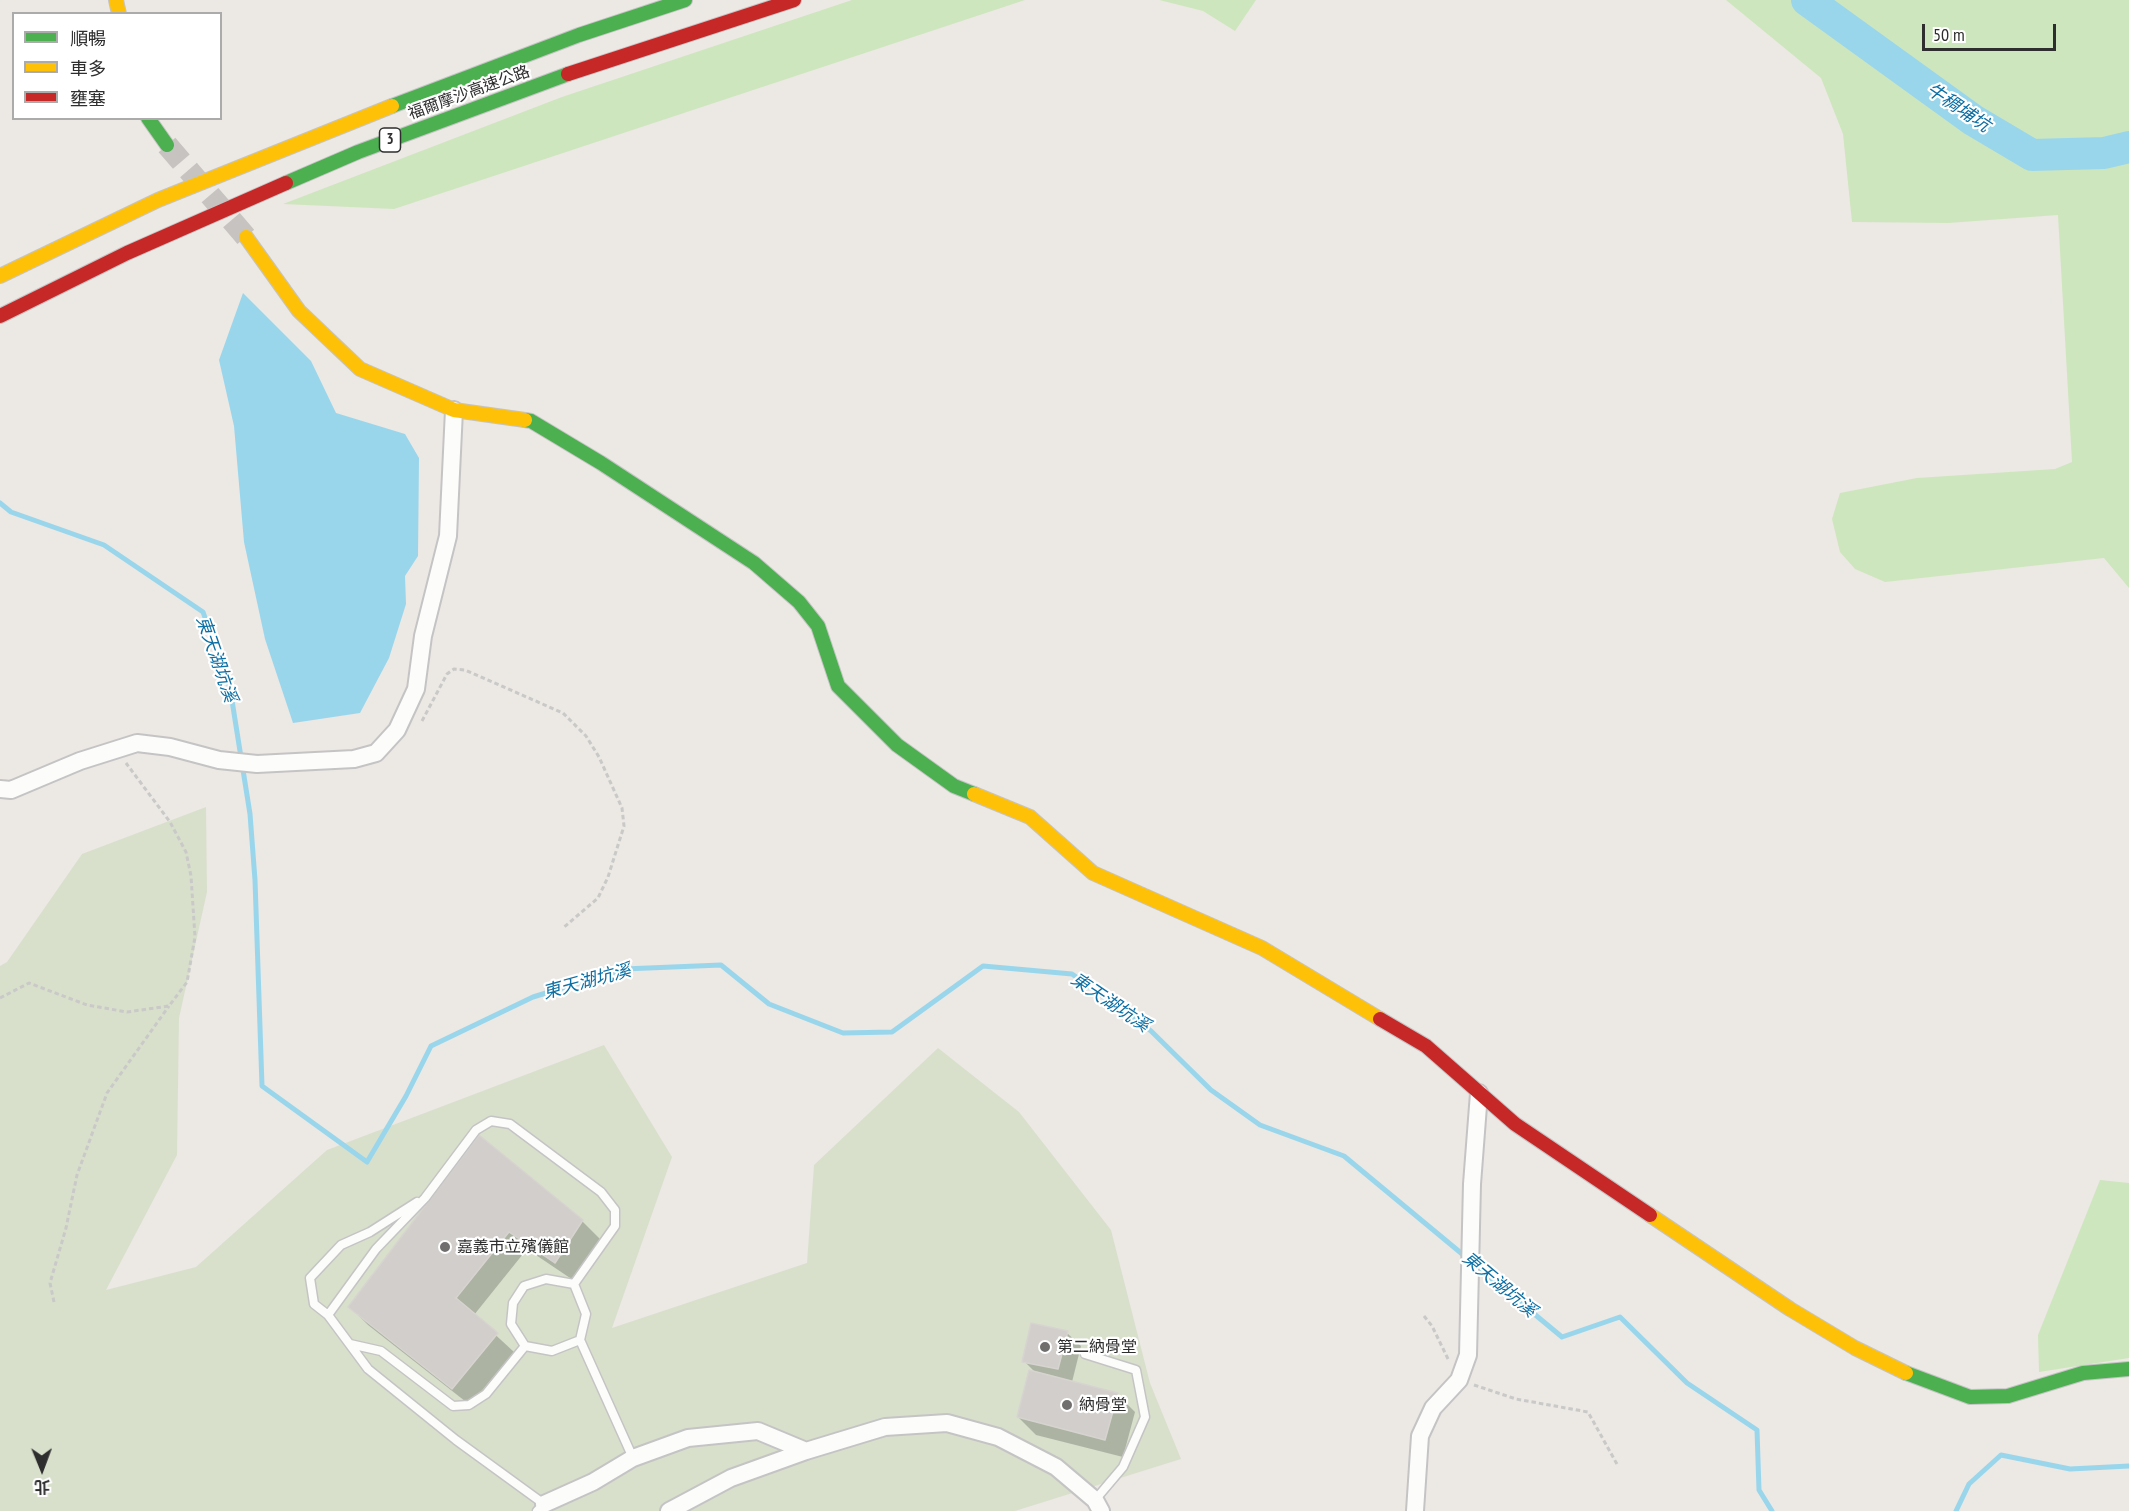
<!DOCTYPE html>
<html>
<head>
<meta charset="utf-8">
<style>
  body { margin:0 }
  #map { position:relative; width:2129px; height:1511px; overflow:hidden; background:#ece8e4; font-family:"PT Sans Narrow","Noto Sans TC",sans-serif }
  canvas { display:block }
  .legend { position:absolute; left:12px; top:12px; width:210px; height:108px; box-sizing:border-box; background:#fff; border:2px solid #ababab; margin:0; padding:8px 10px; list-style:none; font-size:18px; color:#2e2e2e }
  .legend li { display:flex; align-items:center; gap:12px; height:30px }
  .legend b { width:30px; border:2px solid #ababab }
  .north { position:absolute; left:12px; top:1439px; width:60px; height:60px; -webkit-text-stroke:4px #fff; paint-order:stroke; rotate:179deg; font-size:16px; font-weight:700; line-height:24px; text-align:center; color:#2e2e2e }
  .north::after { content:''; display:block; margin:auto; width:21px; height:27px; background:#2e2e2e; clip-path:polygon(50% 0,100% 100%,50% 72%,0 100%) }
  .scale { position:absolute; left:1922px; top:24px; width:134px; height:27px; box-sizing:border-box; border:3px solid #2e2e2e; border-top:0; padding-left:8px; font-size:18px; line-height:21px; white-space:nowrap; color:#2e2e2e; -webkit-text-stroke:4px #fff; paint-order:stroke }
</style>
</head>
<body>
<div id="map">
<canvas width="2129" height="1511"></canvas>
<ul class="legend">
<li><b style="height:8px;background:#4caf50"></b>順暢</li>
<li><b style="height:8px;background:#ffc107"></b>車多</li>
<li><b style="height:8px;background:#c62828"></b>壅塞</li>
</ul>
<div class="north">北</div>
<div class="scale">50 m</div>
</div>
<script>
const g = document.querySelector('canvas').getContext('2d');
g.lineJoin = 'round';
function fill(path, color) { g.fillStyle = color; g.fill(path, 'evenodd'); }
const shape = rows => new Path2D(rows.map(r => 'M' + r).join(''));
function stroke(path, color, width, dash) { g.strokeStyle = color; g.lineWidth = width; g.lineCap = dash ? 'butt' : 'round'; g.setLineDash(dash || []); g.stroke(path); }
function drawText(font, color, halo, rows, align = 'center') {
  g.font = font + ' "PT Sans Narrow","Noto Sans TC",sans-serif'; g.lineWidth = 4.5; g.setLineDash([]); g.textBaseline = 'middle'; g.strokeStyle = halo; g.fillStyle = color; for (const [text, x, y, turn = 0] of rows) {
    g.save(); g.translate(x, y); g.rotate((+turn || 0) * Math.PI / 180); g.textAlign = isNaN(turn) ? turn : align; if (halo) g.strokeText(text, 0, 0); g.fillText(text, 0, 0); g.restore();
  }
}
const green = shape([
  [852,0,1025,0,394,209,283,204,562,97],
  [1159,0,1256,0,1235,31,1203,11],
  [1726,0,2129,0,2129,588,2104,558,1885,582,1855,569,1840,552,1832,519,1840,493,1917,478,2055,469,2072,462,2058,215,1948,223,1852,222,1843,134,1821,78],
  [2100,1180,2129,1183,2129,1358,2039,1372,2038,1335]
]);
const cemetery = shape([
  [206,807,207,892,179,1018,177,1155,106,1290,196,1267,327,1150,604,1045,672,1157,612,1328,807,1263,814,1165,938,1048,1019,1112,1111,1230,1150,1383,1181,1459,1015,1511,0,1511,0,966,7,962,82,854]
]);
const water = shape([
  [243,293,311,361,336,413,405,434,419,458,418,556,405,576,406,604,389,658,360,713,293,723,265,639,244,542,234,426,219,360]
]);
const shadow = shape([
  [479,1137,582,1221,600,1239,573,1280,527,1249,474,1315,514,1352,470,1405,368,1325,350,1307],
  [1067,1333,1081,1346,1072,1382,1117,1394,1135,1412,1123,1457,1036,1435,1018,1417,1036,1373,1024,1361]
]);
const stream = shape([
  [0,503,11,512,104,545,203,612,230,688,250,814,255,880,262,1086,367,1162,406,1096,431,1046,533,997,624,969,721,965,769,1004,843,1033,892,1032,983,966,1072,974,1151,1031,1211,1090,1260,1125,1344,1156,1467,1258],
  [1474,1264,1562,1337,1620,1317,1687,1383,1757,1430,1759,1490,1772,1511],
  [1956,1511,1969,1484,2001,1455,2070,1469,2129,1466]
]);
const river = shape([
  [1807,0,1973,120,2032,155,2104,153,2129,147]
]);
const building = shape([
  [479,1135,583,1220,555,1263,509,1232,456,1298,498,1333,452,1389,348,1307,479,1135],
  [1031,1323,1068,1331,1058,1369,1022,1362,1031,1323],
  [1029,1370,1118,1393,1105,1440,1017,1417,1029,1370]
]);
const secondaryTunnel = shape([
  [167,145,246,237]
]);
const path = shape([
  [422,721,447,674,454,669,465,670,563,713,586,736,599,757,622,808,624,826,608,877,598,898,563,928],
  [0,998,29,983,87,1005,127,1012,169,1006,187,982,195,937,191,876,186,852,170,822,126,763],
  [54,1302,50,1283,66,1228,77,1175,107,1093,169,1006],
  [1424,1316,1432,1326,1449,1361],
  [1474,1385,1516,1399,1588,1412,1618,1466]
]);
const lane = shape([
  [417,1202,370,1232,341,1245,310,1278,314,1304,328,1315,368,1369,456,1440,544,1504,537,1511],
  [328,1315,376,1249,425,1198,476,1130,491,1121,510,1124,601,1192,615,1210,615,1226,574,1284],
  [580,1340,552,1351,525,1346,511,1324,513,1303,524,1286,546,1279,574,1284,586,1314,580,1340,633,1458],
  [350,1344,381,1351,453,1406,469,1405,486,1394,525,1346],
  [1085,1354,1136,1370,1145,1417,1123,1467,1095,1500]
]);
const street = shape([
  [0,789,11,790,80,761,137,743,170,747,219,760,257,764,354,759,376,753,397,730,416,689,423,636,448,536,454,410],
  [544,1504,593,1482,633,1458,688,1438,758,1431,806,1451,885,1427,947,1423,998,1437,1056,1467,1095,1500,1101,1511],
  [669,1511,731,1478,806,1451],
  [1415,1511,1420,1436,1433,1408,1459,1380,1468,1355,1472,1184,1479,1093]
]);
const fast = shape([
  [392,106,579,35,685,0],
  [148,118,167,145],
  [286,183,358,152,568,74],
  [525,420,531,421,601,463,754,563,799,602,818,626,838,686,897,745,954,786,974,794],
  [1906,1373,1970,1397,2008,1396,2083,1373,2129,1369]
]);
const slow = shape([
  [116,0,119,14],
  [246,237,299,311,360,369,454,410,525,420],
  [0,276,158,200,392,106],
  [974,794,1030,817,1093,873,1262,948,1380,1019],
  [1650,1215,1790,1309,1855,1348,1906,1373]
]);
const jam = shape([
  [568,74,794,0],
  [0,316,127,253,286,183],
  [1380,1019,1426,1046,1515,1124,1650,1215]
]);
const markers = [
  [445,1247,6,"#706f6e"],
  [1045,1347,6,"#706f6e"],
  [1067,1405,6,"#706f6e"]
];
const shields = [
  [390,140,21]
];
const shieldNames = [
  ["3",390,140]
];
const streetNames = [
  ["福爾摩沙高速公路",469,93,-20]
];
const poiNames = [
  ["嘉義市立殯儀館",457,1247],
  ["第二納骨堂",1057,1347],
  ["納骨堂",1079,1405]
];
const waterNames = [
  ["牛稠埔坑",1958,108,34],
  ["東天湖坑溪",216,659,71],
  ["東天湖坑溪",587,982,-15],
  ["東天湖坑溪",1110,1003,34],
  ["東天湖坑溪",1499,1285,40]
];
fill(green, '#cee6be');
fill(cemetery, '#d8e0cc');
fill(water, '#99d6ec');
fill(shadow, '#0003');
stroke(stream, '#99d6ec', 5);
stroke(river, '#99d6ec', 32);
fill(building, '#d1cecb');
stroke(building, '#d7d4d0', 1.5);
stroke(secondaryTunnel, '#c6c3c0', 22, [22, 11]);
stroke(lane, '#c5c4c5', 11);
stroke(street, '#c5c4c5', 20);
stroke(fast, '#c5c4c5', 16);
stroke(slow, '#c5c4c5', 16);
stroke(jam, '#c5c4c5', 16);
stroke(path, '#c9c9c8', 3, [4.5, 3]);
stroke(lane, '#fcfcfb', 8);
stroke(street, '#fcfcfb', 16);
stroke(fast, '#4caf50', 14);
stroke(slow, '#ffc107', 14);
stroke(jam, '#c62828', 14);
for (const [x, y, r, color] of markers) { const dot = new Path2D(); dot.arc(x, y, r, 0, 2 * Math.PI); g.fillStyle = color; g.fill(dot); stroke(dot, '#fff', 2); }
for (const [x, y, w] of shields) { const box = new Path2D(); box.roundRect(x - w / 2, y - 12, w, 24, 4.5); g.fillStyle = '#fff'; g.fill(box); stroke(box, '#2e2e2e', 1.5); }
drawText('bold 15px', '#2e2e2e', null, shieldNames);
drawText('16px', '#2e2e2e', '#fff', streetNames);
drawText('16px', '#2e2e2e', '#fff', poiNames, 'left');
drawText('italic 18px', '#0d6fa3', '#fff', waterNames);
</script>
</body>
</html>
